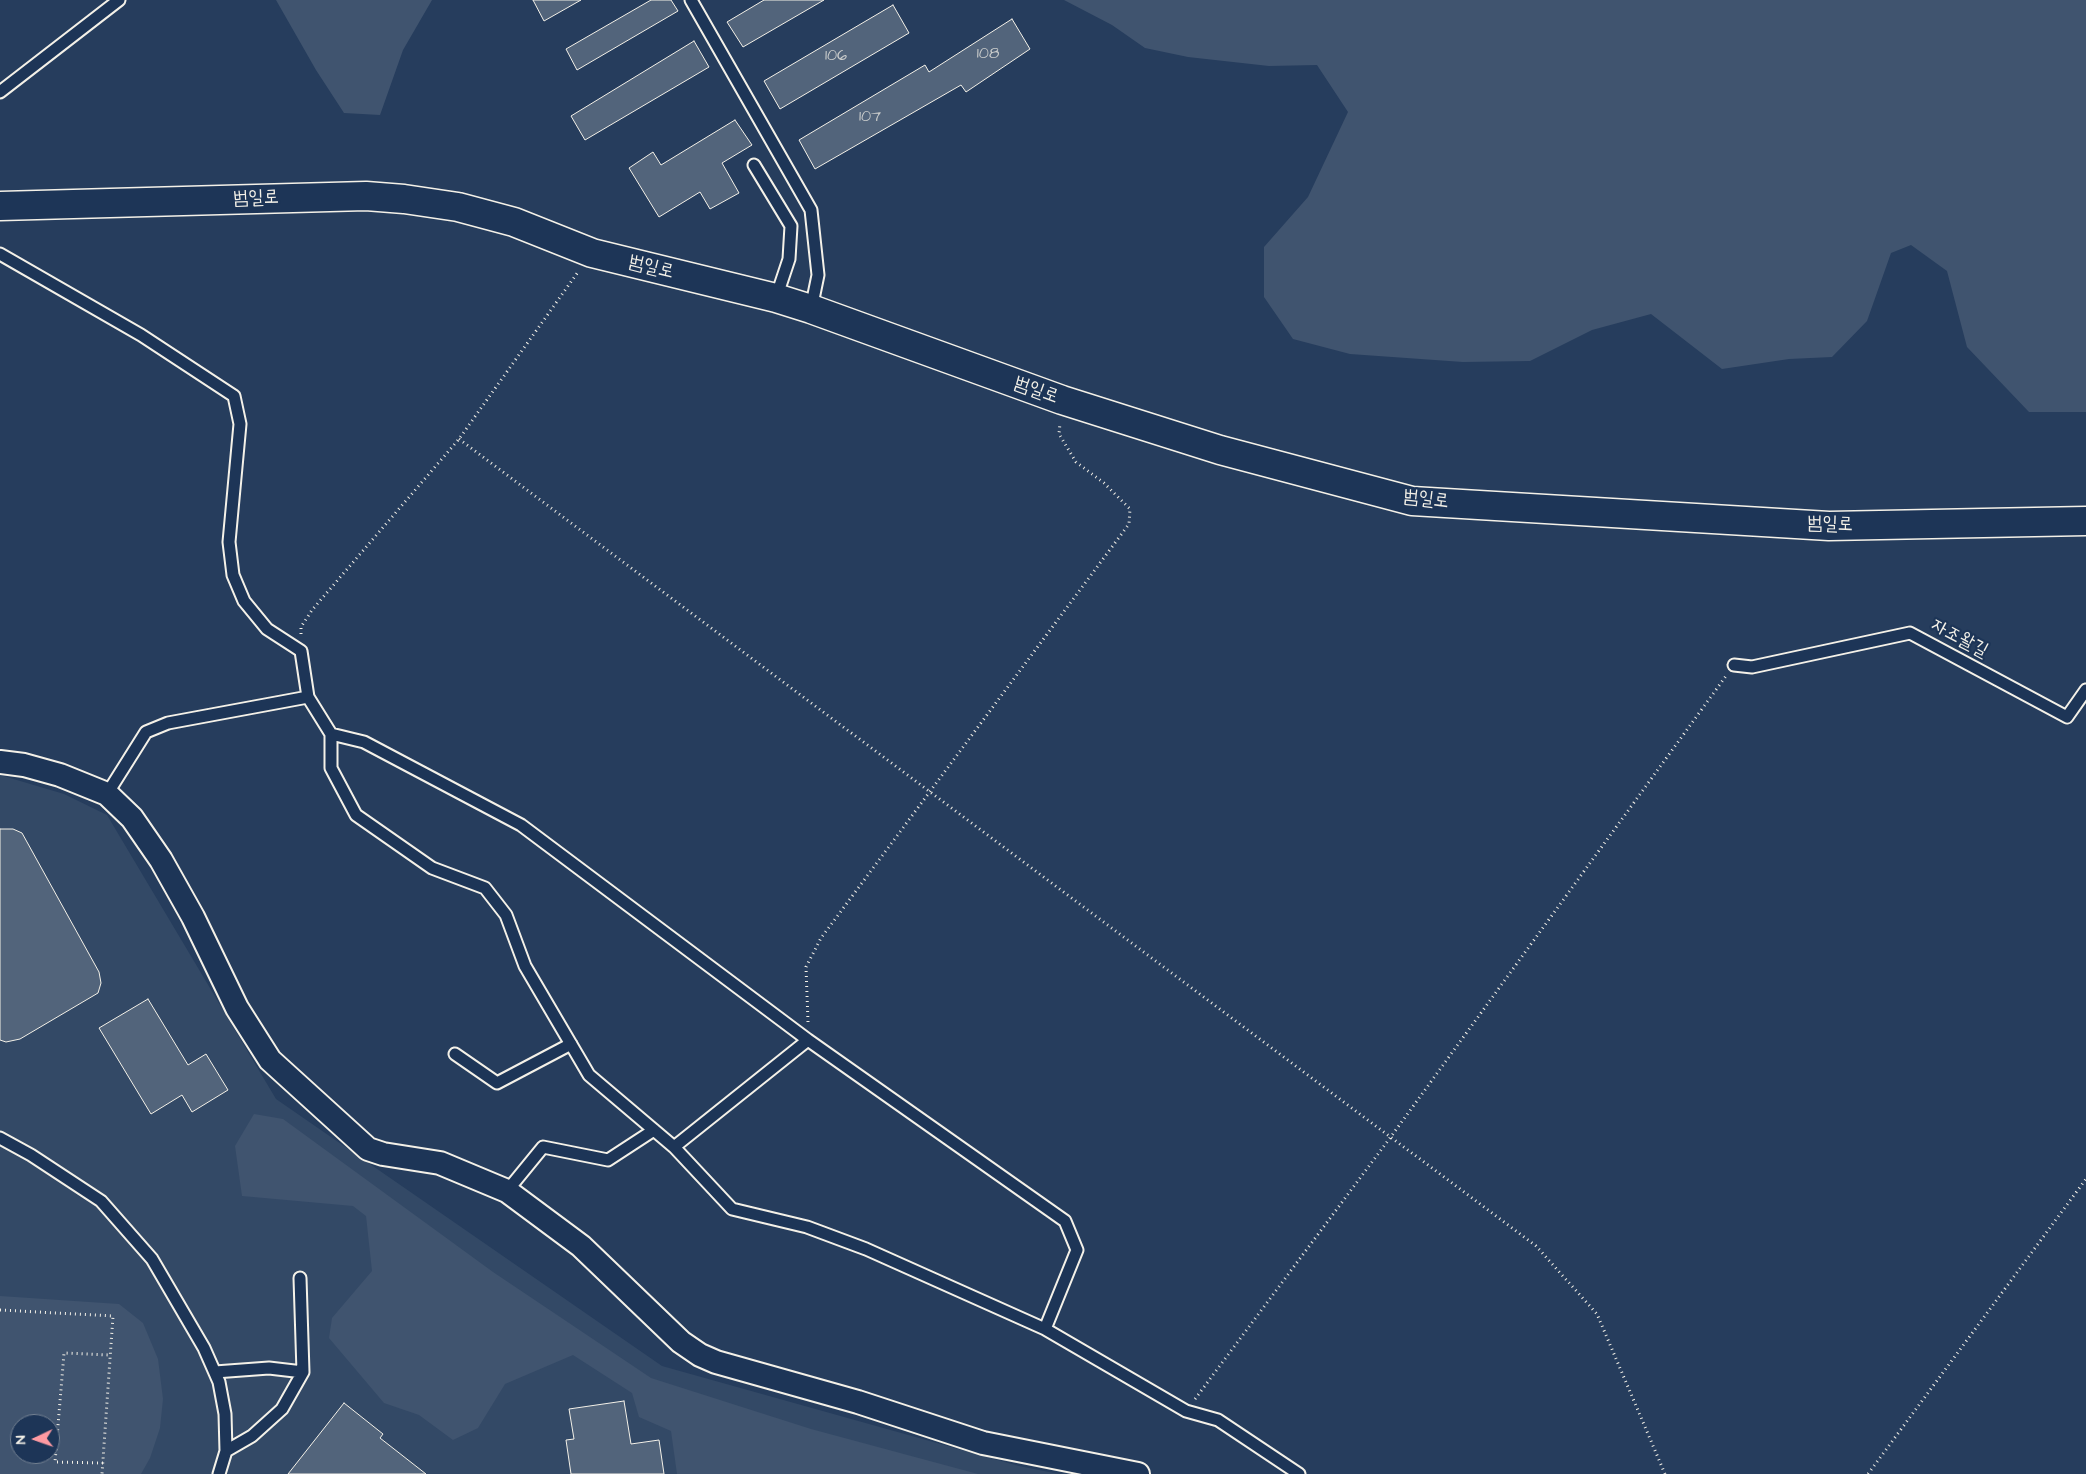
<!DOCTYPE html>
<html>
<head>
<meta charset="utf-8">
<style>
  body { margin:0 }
  #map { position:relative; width:2086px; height:1474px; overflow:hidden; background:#263d5d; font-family:"Architects Daughter",sans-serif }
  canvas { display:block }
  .north { position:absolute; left:10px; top:1414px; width:50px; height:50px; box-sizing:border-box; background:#1d3557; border:1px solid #738091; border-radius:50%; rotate:267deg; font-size:14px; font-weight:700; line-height:20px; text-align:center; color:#f4f1e8 }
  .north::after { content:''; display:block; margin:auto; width:18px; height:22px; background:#ff9aa2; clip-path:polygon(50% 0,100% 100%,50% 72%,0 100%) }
</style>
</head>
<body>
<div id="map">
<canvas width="2086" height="1474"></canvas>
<div class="north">N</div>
</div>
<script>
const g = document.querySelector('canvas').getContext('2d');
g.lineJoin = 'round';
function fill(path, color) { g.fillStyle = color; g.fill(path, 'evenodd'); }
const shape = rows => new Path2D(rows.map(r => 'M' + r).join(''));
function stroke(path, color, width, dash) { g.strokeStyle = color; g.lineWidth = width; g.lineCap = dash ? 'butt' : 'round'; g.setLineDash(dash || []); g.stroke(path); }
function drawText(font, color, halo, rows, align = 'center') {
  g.font = font + ' "Architects Daughter","Poor Story",sans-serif'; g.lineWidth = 4.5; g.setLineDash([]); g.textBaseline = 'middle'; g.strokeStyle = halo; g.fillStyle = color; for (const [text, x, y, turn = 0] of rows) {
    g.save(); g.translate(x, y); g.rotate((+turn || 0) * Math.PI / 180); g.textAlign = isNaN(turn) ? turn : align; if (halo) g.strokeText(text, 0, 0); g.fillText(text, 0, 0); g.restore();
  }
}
const built = shape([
  [0,775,64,794,107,815,276,1099,662,1366,1019,1466,1059,1474,0,1474],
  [20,1424,50,1424,50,1454,20,1454]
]);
const green = shape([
  [276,0,432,0,403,50,380,115,344,113,316,70],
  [1064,0,2086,0,2086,412,2029,412,1967,347,1947,271,1911,245,1891,253,1867,321,1832,357,1789,359,1722,369,1651,314,1592,330,1530,361,1463,362,1350,354,1293,339,1264,297,1264,247,1308,197,1348,112,1317,65,1269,66,1188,57,1145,48,1112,25],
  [254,1114,283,1119,493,1272,651,1378,811,1429,978,1474,677,1474,671,1431,639,1417,632,1393,573,1355,505,1384,478,1428,453,1440,419,1415,384,1403,329,1338,332,1318,372,1271,366,1216,353,1206,242,1196,235,1146],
  [0,1296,119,1304,143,1323,158,1359,163,1399,160,1428,150,1458,141,1474,0,1474],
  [20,1424,50,1424,50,1454,20,1454]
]);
const building = shape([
  [533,0,581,0,544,21,533,0],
  [651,0,671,0,678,11,577,70,566,49,651,0],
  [764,0,824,0,743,47,727,22,764,0],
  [893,5,909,33,780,109,764,81,893,5],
  [1012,19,1030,49,966,92,961,85,815,169,799,140,925,65,929,72,1012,19],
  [694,41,709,67,585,140,571,116,694,41],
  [735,120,752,145,722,163,739,193,710,209,700,192,659,217,629,168,653,152,661,165,735,120],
  [0,829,13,829,22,833,99,972,101,983,98,993,20,1039,6,1042,0,1040,0,829],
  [148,999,188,1065,206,1054,228,1090,192,1112,182,1095,151,1114,99,1028,148,999],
  [624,1401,631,1444,659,1440,664,1474,571,1474,566,1440,574,1439,569,1409,624,1401],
  [344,1403,383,1434,380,1438,426,1474,288,1474,344,1403]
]);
const path = shape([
  [459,439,1536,1246,1597,1314,1665,1474],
  [301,634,301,627,312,610,459,439,578,272],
  [808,1022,806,967,821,938,1129,524,1130,509,1104,483,1076,462,1059,434,1060,423],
  [0,1310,113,1316,102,1474],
  [1195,1399,1390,1138,1726,676],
  [103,1463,55,1462,64,1353,110,1355],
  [1868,1474,2086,1179]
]);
const service = shape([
  [691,0,811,210,818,275,811,309],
  [0,92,119,0],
  [754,165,791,226,789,259,776,298],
  [0,254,141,335,234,396,240,424,229,542,233,575,244,601,267,629,301,651,308,697,331,734,364,742,521,825,808,1040,1065,1221,1077,1250,1045,1329,1186,1411,1218,1420,1299,1474],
  [1734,665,1752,667,1910,633,2067,717,2086,690],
  [331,734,331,768,356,815,432,868,485,888,506,915,525,966,589,1075,674,1147,732,1209,807,1227,866,1249,1045,1329],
  [107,794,146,732,168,723,308,697],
  [455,1054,497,1083,571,1044],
  [0,1138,31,1155,101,1201,152,1259,204,1348,219,1382,225,1414,226,1451,219,1474],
  [674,1147,808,1040],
  [507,1191,543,1147,608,1160,654,1130],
  [300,1278,303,1372],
  [215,1372,269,1368,303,1372,282,1409,252,1436,226,1451]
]);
const minor = shape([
  [0,762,24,765,60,775,107,794,132,818,161,860,193,917,237,1008,270,1060,368,1149,383,1154,440,1163,507,1191,581,1246,681,1342,700,1355,716,1362,858,1402,983,1443,1138,1474]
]);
const tertiary = shape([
  [0,206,366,196,404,199,458,207,514,222,592,253,776,298,811,309,1062,400,1220,450,1412,501,1829,526,2086,521]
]);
const numberNames = [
  ["108",988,55],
  ["106",836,57],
  ["107",870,118]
];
const streetNames = [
  ["범일로",256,199,-2],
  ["범일로",651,268,14],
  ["범일로",1036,391,20],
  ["범일로",1426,500,7],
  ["범일로",1830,525,2],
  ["자조왈길",1959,639,28]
];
fill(built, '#334966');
fill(green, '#40546f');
fill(building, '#52647b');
stroke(building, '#f4f1e8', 1);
stroke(service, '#f4f1e8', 15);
stroke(minor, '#f4f1e8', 26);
stroke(tertiary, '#f4f1e8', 31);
stroke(path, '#f4f1e8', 3, [1, 4]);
stroke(service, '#1d3557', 11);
stroke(minor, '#1d3557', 22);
stroke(tertiary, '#1d3557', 28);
drawText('16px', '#cccecd', null, numberNames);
drawText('19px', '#f4f1e8', '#1d3557', streetNames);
</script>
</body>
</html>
